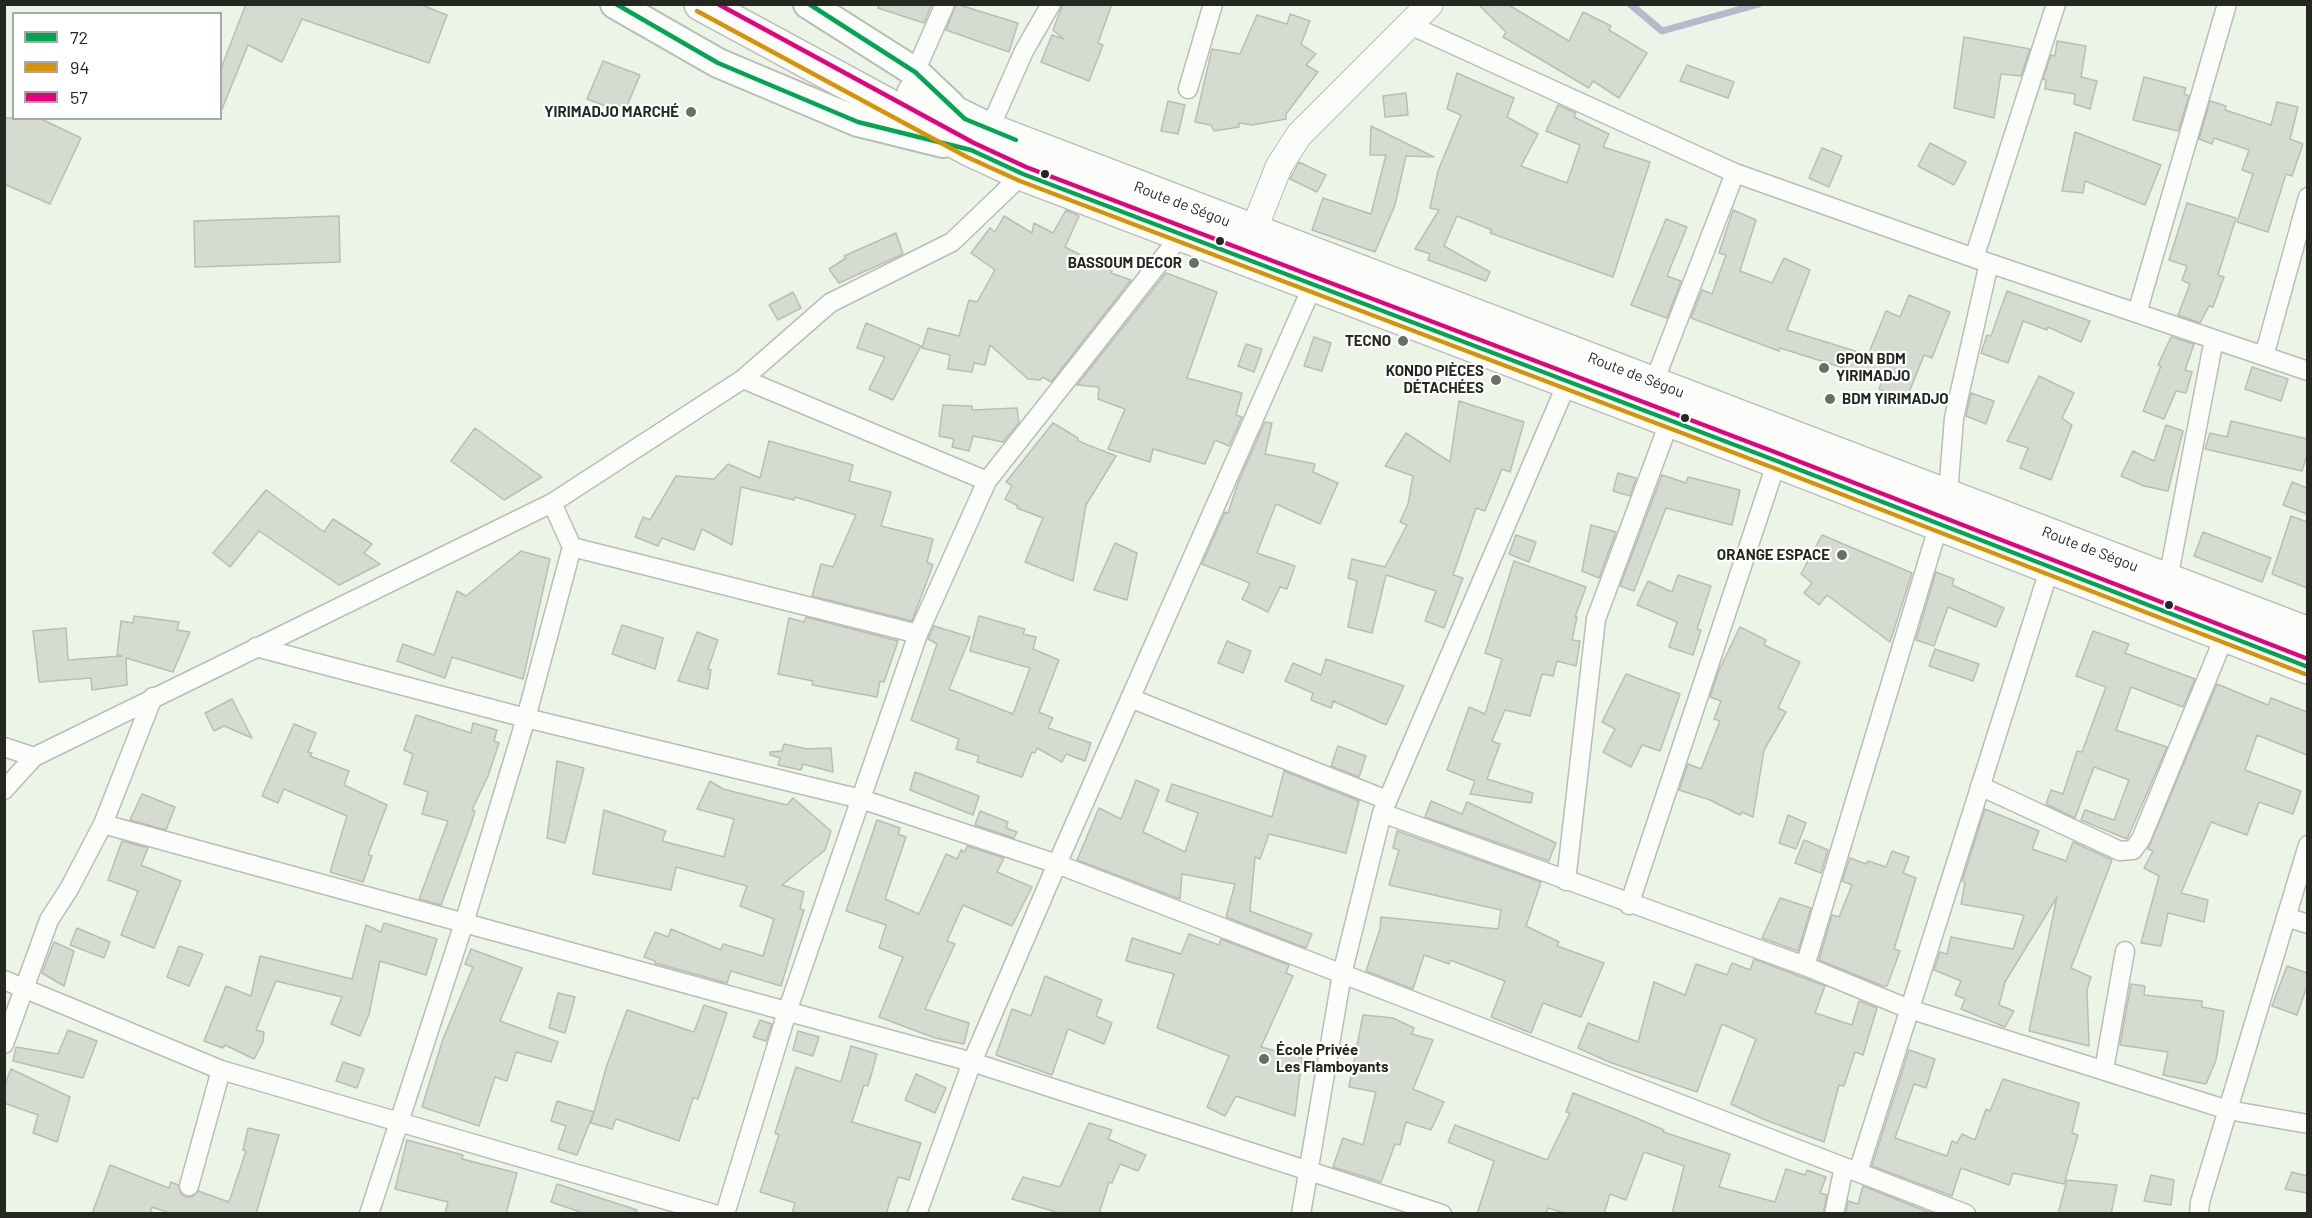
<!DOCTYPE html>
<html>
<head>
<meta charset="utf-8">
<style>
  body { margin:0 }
  #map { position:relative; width:2312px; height:1218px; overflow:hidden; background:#ecf3e7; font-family:Barlow,sans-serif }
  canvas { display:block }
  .frame { position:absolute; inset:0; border:6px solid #242820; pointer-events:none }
  .legend { position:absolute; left:12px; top:12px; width:210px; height:108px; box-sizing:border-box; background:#fff; border:2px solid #a7a9a6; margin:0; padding:8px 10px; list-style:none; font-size:18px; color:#242820 }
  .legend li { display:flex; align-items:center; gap:12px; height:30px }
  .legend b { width:30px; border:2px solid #a7a9a6 }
</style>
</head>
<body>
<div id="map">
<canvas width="2312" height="1218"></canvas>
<div class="frame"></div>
<ul class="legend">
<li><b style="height:8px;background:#00a651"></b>72</li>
<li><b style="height:8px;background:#d79305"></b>94</li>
<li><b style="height:8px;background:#e5007d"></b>57</li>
</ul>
</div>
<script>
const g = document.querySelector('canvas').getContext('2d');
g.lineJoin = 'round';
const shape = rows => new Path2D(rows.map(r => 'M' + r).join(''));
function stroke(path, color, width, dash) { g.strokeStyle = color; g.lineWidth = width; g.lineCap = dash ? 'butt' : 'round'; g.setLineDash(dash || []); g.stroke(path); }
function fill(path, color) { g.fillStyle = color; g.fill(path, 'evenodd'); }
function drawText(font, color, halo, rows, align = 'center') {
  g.font = font + ' Barlow,sans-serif'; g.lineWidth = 4.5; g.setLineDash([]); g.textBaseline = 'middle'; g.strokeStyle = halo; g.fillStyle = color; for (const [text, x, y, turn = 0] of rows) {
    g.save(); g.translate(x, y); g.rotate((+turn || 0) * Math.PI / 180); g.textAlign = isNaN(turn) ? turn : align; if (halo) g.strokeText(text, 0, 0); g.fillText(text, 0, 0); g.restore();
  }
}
const stream = shape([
  [1630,4,1662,31,1759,4]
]);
const building = shape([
  [246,4,419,4,447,15,429,63,302,19,282,62,248,45,220,114,220,71,246,4],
  [879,4,932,4,924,23,878,8,879,4],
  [956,4,1018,23,1009,52,946,30,956,4],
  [1063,4,1112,4,1098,43,1103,45,1089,81,1041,62,1052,35,1064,39,1053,30,1063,4],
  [1478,4,1507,4,1569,41,1583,12,1611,26,1609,30,1647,53,1619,98,1593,81,1589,88,1503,37,1506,32,1478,4],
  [1290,14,1310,21,1301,44,1316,54,1306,65,1318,72,1286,114,1286,119,1252,125,1239,123,1239,127,1214,131,1211,125,1195,122,1212,49,1240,54,1257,15,1287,24,1290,14],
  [1964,37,2030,49,2021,76,2001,74,1994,118,1954,108,1964,37],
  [2057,41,2086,46,2081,77,2097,81,2090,109,2074,104,2075,94,2045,89,2046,80,2043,79,2051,55,2055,56,2057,41],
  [603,61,640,75,624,113,587,99,603,61],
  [1687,65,1734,82,1728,98,1680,81,1687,65],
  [1457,73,1514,98,1507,117,1538,134,1521,166,1567,183,1580,145,1546,131,1558,105,1576,113,1574,117,1609,134,1603,147,1650,162,1613,277,1490,233,1492,230,1457,216,1444,246,1490,272,1486,281,1428,260,1430,254,1415,249,1439,210,1430,208,1438,171,1461,115,1447,109,1457,73],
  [2144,77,2186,88,2184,94,2189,96,2178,131,2133,120,2144,77],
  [1406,93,1408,115,1385,117,1383,96,1406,93],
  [1168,101,1185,105,1178,134,1161,131,1168,101],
  [2210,101,2226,106,2225,110,2271,125,2277,102,2298,107,2290,139,2303,144,2292,176,2286,174,2268,232,2237,222,2253,174,2242,170,2249,150,2214,138,2212,144,2199,139,2210,101],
  [4,118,39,118,81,138,50,204,4,184,4,118],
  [1371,126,1434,157,1406,156,1395,205,1375,252,1312,230,1323,198,1371,214,1386,155,1370,155,1371,126],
  [2075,132,2161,165,2145,205,2085,181,2083,193,2062,191,2075,132],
  [1930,143,1966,162,1954,185,1918,166,1930,143],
  [1822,148,1842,156,1829,187,1809,178,1822,148],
  [1299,162,1326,175,1317,192,1290,179,1299,162],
  [2187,203,2236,218,2218,275,2224,277,2213,307,2209,306,2200,323,2178,315,2190,284,2182,280,2187,266,2169,260,2187,203],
  [1066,210,1079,216,1065,247,1112,271,1111,273,1131,280,1051,382,1043,377,1040,380,1028,379,990,345,985,365,974,363,972,372,948,369,950,355,922,348,928,328,959,336,969,300,977,302,995,270,971,253,990,228,995,232,1004,216,1032,233,1034,223,1053,233,1066,210],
  [1733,210,1756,220,1740,271,1772,283,1784,258,1810,270,1787,330,1868,355,1886,311,1900,317,1909,295,1950,312,1932,358,1924,355,1906,400,1879,389,1882,380,1780,348,1779,351,1691,318,1702,290,1712,294,1726,255,1719,253,1733,210],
  [339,216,340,262,195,267,194,221,339,216],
  [1666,219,1687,227,1667,276,1681,281,1667,318,1631,305,1666,219],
  [896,233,903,254,839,283,829,269,846,258,844,256,896,233],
  [1166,273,1217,292,1187,378,1242,393,1236,415,1242,417,1229,446,1215,440,1205,464,1153,449,1150,462,1108,449,1125,409,1098,399,1099,387,1077,385,1166,273],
  [2007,291,2090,321,2081,342,2048,327,2047,330,2023,321,2008,363,1981,353,1987,335,1991,336,2007,291],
  [793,292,801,308,778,320,769,305,793,292],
  [866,323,921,346,893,400,869,389,885,357,857,348,866,323],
  [1314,337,1331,343,1322,371,1304,366,1314,337],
  [2171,337,2194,344,2185,370,2192,372,2186,393,2176,391,2164,419,2143,411,2161,366,2158,365,2171,337],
  [1246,344,1262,349,1254,372,1238,366,1246,344],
  [2252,367,2288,379,2281,401,2245,389,2252,367],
  [2039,376,2074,393,2062,418,2072,425,2051,480,2020,468,2028,448,2007,441,2039,376],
  [1971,393,1994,401,1986,424,1966,416,1971,393],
  [1459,401,1524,422,1510,472,1502,469,1485,511,1476,508,1453,575,1463,578,1444,628,1425,621,1436,591,1386,575,1372,633,1348,627,1357,581,1348,578,1352,559,1385,567,1407,525,1400,522,1408,504,1413,476,1385,466,1406,433,1450,462,1459,401],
  [943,405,972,406,972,410,1017,408,1019,423,1003,442,973,436,969,451,952,447,954,439,939,436,943,405],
  [2231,421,2307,439,2307,455,2302,471,2205,449,2210,433,2227,437,2231,421],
  [1265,422,1272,423,1265,454,1315,464,1313,472,1338,483,1320,524,1276,504,1257,553,1295,566,1287,589,1280,587,1268,612,1242,599,1250,583,1202,564,1225,512,1228,513,1238,483,1265,422],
  [1053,423,1078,438,1078,441,1116,456,1086,505,1073,581,1025,562,1043,518,1017,508,1018,506,1005,499,1012,486,1006,482,1053,423],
  [2166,425,2183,431,2168,491,2144,486,2121,476,2133,451,2154,461,2166,425],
  [475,428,542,477,504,500,451,461,475,428],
  [769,441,853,465,849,481,891,492,881,526,933,539,927,562,933,565,912,621,812,596,821,564,833,567,856,515,795,497,794,500,741,487,732,545,702,529,694,550,662,538,658,546,635,537,643,517,650,520,676,476,714,479,728,464,760,478,769,441],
  [1618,473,1636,478,1630,496,1613,491,1618,473],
  [1662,475,1686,483,1688,477,1740,490,1732,525,1666,508,1634,591,1620,586,1662,475],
  [2292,482,2307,488,2307,514,2283,505,2292,482],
  [266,490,324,532,333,519,372,544,364,553,380,564,339,585,259,531,230,567,213,553,266,490],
  [2291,516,2307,522,2307,588,2272,574,2291,516],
  [1591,525,1616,532,1599,578,1582,571,1591,525],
  [2203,532,2271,558,2262,582,2194,556,2203,532],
  [1516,535,1536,542,1529,562,1509,554,1516,535],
  [1822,535,1912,573,1890,642,1827,595,1819,605,1804,593,1812,583,1801,574,1822,535],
  [1115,543,1137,553,1127,600,1094,590,1115,543],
  [521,551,550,559,523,679,452,657,445,678,397,661,403,644,434,655,457,591,466,596,521,551],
  [1514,561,1586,587,1575,617,1577,617,1572,640,1580,641,1576,666,1557,661,1553,676,1542,674,1530,716,1505,710,1492,741,1500,744,1487,779,1533,793,1531,803,1470,794,1475,781,1447,770,1469,707,1485,714,1502,659,1485,653,1514,561],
  [1936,572,1954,579,1952,585,2004,608,1996,627,1948,607,1934,646,1916,640,1936,572],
  [1678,575,1711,586,1697,629,1701,630,1693,655,1669,647,1677,622,1637,605,1648,581,1672,592,1678,575],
  [134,616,179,622,177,630,190,632,173,672,126,658,127,685,92,690,91,678,39,682,33,631,66,628,68,660,122,656,117,655,121,621,133,623,134,616],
  [979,616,1025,629,1023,634,1036,637,1033,649,1059,660,1039,712,1053,718,1048,728,1091,743,1085,761,1066,754,1062,762,1037,748,1035,753,1032,752,1022,777,977,762,979,756,956,749,959,739,911,720,937,644,928,639,934,626,970,637,949,689,1013,714,1030,668,970,651,979,616],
  [806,617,898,641,884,682,880,681,877,697,812,685,813,681,778,674,789,618,804,622,806,617],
  [622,625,663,638,655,669,612,654,622,625],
  [1740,627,1766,640,1764,645,1800,662,1778,708,1786,712,1764,750,1753,817,1742,812,1740,815,1710,800,1679,790,1688,764,1701,769,1720,721,1714,719,1721,701,1710,697,1719,670,1740,627],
  [2093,631,2129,644,2125,653,2195,679,2183,707,2131,687,2116,730,2167,747,2127,839,2081,820,2085,810,2114,820,2129,780,2094,767,2075,818,2046,804,2051,790,2063,794,2077,751,2082,752,2106,687,2076,676,2093,631],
  [697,632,718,640,708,669,711,670,708,689,678,681,697,632],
  [1227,641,1251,651,1243,673,1218,663,1227,641],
  [1935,649,1979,664,1973,681,1929,666,1935,649],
  [1326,659,1404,686,1386,725,1333,701,1331,708,1311,700,1313,693,1285,681,1293,663,1321,675,1326,659],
  [1626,674,1680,694,1660,751,1642,745,1631,767,1603,752,1615,729,1602,722,1626,674],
  [2217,684,2268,705,2271,698,2307,712,2307,755,2257,735,2245,770,2301,791,2293,814,2259,802,2247,835,2211,822,2181,893,2208,900,2204,922,2168,913,2161,946,2141,943,2159,876,2144,868,2153,851,2148,849,2217,684],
  [232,699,252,738,224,726,214,731,205,713,232,699],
  [416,715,471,733,473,723,497,730,494,741,499,743,488,776,472,810,475,811,471,824,441,905,419,899,448,821,422,814,428,792,404,784,413,754,404,750,416,715],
  [294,724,316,733,308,752,312,753,310,756,349,771,344,785,387,805,368,855,372,856,363,882,330,872,347,816,284,789,278,803,262,796,294,724],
  [784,744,807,749,831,748,833,772,803,764,801,770,778,765,780,758,770,755,770,752,782,751,784,744],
  [1338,746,1366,756,1359,777,1331,766,1338,746],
  [557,761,584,768,565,843,547,838,557,761],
  [1284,771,1359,801,1346,853,1269,834,1260,859,1255,857,1250,911,1312,934,1306,948,1226,917,1235,884,1182,874,1180,899,1077,860,1099,808,1121,819,1136,780,1159,790,1143,832,1185,852,1198,813,1166,801,1172,784,1272,817,1284,771],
  [915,772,979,796,973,815,910,790,915,772],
  [710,781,723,789,787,805,793,798,831,831,825,850,782,885,804,892,800,909,804,910,781,986,731,971,727,983,655,963,655,961,644,957,655,932,668,937,671,929,721,950,723,944,763,956,774,919,740,906,747,886,676,867,671,890,593,874,604,810,666,831,662,841,724,857,734,819,697,809,710,781],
  [142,794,175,807,166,830,130,820,142,794],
  [1431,801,1462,814,1467,802,1556,843,1549,861,1425,817,1431,801],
  [1985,809,2039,831,2032,849,2066,861,2073,842,2112,860,2071,968,2091,977,2087,990,2089,1046,2029,1031,2057,897,2005,982,1999,1005,2014,1011,2005,1027,1961,1009,1965,999,1955,995,1961,981,1934,970,1940,952,1947,954,1951,937,2013,949,2024,915,1961,904,1965,883,1962,881,1985,809],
  [980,811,1008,822,1006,828,1017,832,1014,838,975,825,980,811],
  [1788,815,1806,823,1796,849,1779,843,1788,815],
  [877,820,900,828,898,834,906,837,885,899,919,914,946,854,957,859,961,850,965,852,967,846,1004,858,997,872,1032,887,1012,926,963,905,947,941,955,944,925,1009,969,1023,964,1044,935,1038,879,1017,903,957,879,948,886,925,846,911,877,820],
  [1397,831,1541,882,1526,926,1559,942,1557,946,1604,963,1581,1017,1543,1003,1531,1033,1491,1017,1505,981,1450,960,1449,964,1424,955,1413,989,1366,971,1380,929,1381,917,1498,929,1501,910,1389,885,1399,850,1393,848,1397,831],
  [1804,840,1828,850,1821,873,1795,863,1804,840],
  [122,841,148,848,141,865,181,881,154,948,121,935,138,891,108,880,122,841],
  [1892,851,1909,857,1903,873,1916,878,1894,949,1900,951,1887,986,1883,986,1819,960,1832,915,1839,917,1852,885,1842,881,1850,858,1866,864,1868,861,1886,867,1892,851],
  [1780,898,1811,908,1798,951,1762,938,1780,898],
  [384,923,437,939,426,975,380,961,369,1014,360,1036,331,1024,342,997,276,981,256,1030,264,1032,263,1042,254,1059,225,1045,223,1048,204,1041,226,986,251,996,260,956,352,979,366,925,381,932,384,923],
  [77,928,110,942,104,958,70,945,77,928],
  [1189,934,1219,945,1221,939,1289,965,1286,973,1293,976,1261,1047,1302,1058,1295,1116,1236,1096,1225,1116,1207,1107,1229,1056,1157,1028,1174,974,1126,961,1132,938,1181,954,1189,934],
  [54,942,74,951,64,986,42,973,54,942],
  [179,946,203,954,189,986,167,977,179,946],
  [471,949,522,968,500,1021,558,1042,551,1062,516,1052,507,1081,495,1077,479,1126,422,1107,443,1039,473,967,465,964,471,949],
  [1754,959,1825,986,1815,1013,1852,1025,1859,1001,1877,1008,1863,1055,1855,1052,1844,1086,1839,1085,1824,1142,1763,1119,1731,1104,1756,1039,1722,1024,1697,1092,1609,1062,1578,1048,1588,1023,1638,1042,1654,982,1685,995,1696,964,1727,975,1732,963,1750,970,1754,959],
  [2287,966,2307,973,2307,986,2297,1015,2272,1006,2287,966],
  [1045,976,1102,1000,1096,1016,1112,1023,1104,1044,1068,1029,1052,1075,996,1055,1012,1009,1031,1016,1045,976],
  [2131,984,2145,986,2144,995,2202,1001,2202,1007,2224,1011,2216,1060,2206,1084,2163,1075,2168,1052,2120,1045,2131,984],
  [558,993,575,997,565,1033,549,1028,558,993],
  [704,1005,727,1013,698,1099,693,1098,679,1141,616,1119,612,1129,591,1123,606,1068,627,1010,694,1032,704,1005],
  [1363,1015,1393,1018,1414,1028,1412,1034,1433,1040,1413,1089,1444,1102,1431,1130,1406,1122,1400,1145,1395,1144,1381,1182,1333,1167,1343,1138,1363,1145,1376,1092,1349,1087,1363,1015],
  [760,1020,772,1024,766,1041,753,1037,760,1020],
  [68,1030,97,1041,83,1078,13,1061,16,1047,58,1054,68,1030],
  [798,1031,819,1037,813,1056,793,1050,798,1031],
  [851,1046,877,1054,868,1086,864,1085,852,1122,921,1143,909,1180,898,1177,886,1214,792,1214,795,1203,760,1192,779,1135,775,1133,796,1067,841,1082,851,1046],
  [1909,1050,1935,1059,1926,1088,1914,1084,1895,1138,1947,1156,1952,1141,1957,1143,1962,1134,1975,1140,1986,1109,1990,1111,2003,1079,2079,1103,2072,1133,2078,1135,2064,1184,2013,1173,2009,1185,1961,1168,1952,1196,1872,1166,1909,1050],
  [343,1062,364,1069,357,1088,336,1081,343,1062],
  [11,1069,70,1097,57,1142,33,1133,38,1115,4,1103,4,1086,11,1069],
  [916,1074,946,1088,935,1113,905,1100,916,1074],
  [1573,1093,1634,1117,1664,1130,1663,1132,1730,1154,1719,1187,1775,1202,1786,1169,1805,1175,1807,1170,1826,1177,1820,1193,1827,1195,1823,1214,1672,1214,1684,1166,1644,1152,1626,1200,1610,1194,1604,1214,1568,1214,1548,1208,1546,1214,1477,1214,1494,1161,1448,1142,1455,1125,1547,1160,1570,1113,1566,1112,1573,1093],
  [557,1101,594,1112,577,1155,558,1149,566,1126,551,1121,557,1101],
  [1089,1123,1112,1130,1108,1139,1146,1155,1138,1171,1120,1164,1112,1183,1109,1182,1099,1214,1063,1214,1012,1199,1023,1177,1060,1187,1089,1123],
  [248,1128,279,1135,256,1214,172,1214,152,1207,150,1214,92,1214,110,1165,169,1188,171,1182,178,1185,181,1193,185,1197,192,1197,198,1191,229,1202,246,1151,243,1150,248,1128],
  [407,1140,463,1155,462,1159,517,1173,506,1214,445,1214,448,1202,395,1189,407,1140],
  [2292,1172,2307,1176,2307,1193,2285,1189,2292,1172],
  [2151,1175,2174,1180,2171,1205,2144,1201,2151,1175],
  [2067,1180,2117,1185,2111,1214,2058,1214,2067,1180],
  [557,1184,637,1210,636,1214,586,1214,551,1202,557,1184],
  [1863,1186,1933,1214,1846,1214,1848,1201,1858,1204,1863,1186]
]);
const street = shape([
  [1410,25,1735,173,1974,258,2308,371],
  [915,72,945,4],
  [1188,89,1213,4],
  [989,130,1024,51,1051,4],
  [1974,258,2056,4],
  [2137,313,2227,4],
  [2264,356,2308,197],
  [743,379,987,481],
  [1654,382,1735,173],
  [1948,494,1954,418,1989,263],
  [572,547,918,634],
  [2168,579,2214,339],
  [256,647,526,718,861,799,1057,864,1966,1214],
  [1130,698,1387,800],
  [4,747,34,757],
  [1980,786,2120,851,2133,850,2141,839,2225,635],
  [4,790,34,757,552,503,743,379,830,303,952,242,1023,174],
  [1382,813,1805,966,1909,1009,2228,1110,2308,1124],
  [103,824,972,1062,1442,1214],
  [1566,881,1596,619,1670,420],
  [1629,905,1777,461],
  [2286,917,2308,924],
  [1805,966,1939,524],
  [4,980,221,1070,714,1214],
  [4,1044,49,920,69,889,103,824,153,697],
  [2104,1070,2125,951],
  [1858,1172,2050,567],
  [189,1186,221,1070],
  [369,1214,464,923,526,718,572,547,552,503],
  [725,1214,787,1012,918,634,987,481,1181,235],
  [917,1214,972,1062,1057,864,1313,285],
  [1301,1214,1342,974,1382,813,1568,381],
  [1834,1214,1844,1167],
  [2199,1214,2200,1202,2308,845]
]);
const secondary = shape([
  [1247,247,1279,166,1299,135,1430,4]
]);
const primary = shape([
  [615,4,718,63,858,122,943,143],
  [808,4,915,72,950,105]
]);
const highway = shape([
  [701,4,971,150,1023,174,1777,461,2308,667],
  [914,93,989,130,2308,634]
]);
const bus1 = shape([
  [616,4,718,63,858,122,971,150,1023,174,1777,461,2308,667],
  [809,4,915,72,965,119,1016,140]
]);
const bus2 = shape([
  [697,11,967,157,1020,181,1774,468,2305,674]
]);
const bus3 = shape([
  [718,4,974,143,1026,167,1780,454,2308,659]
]);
const markers = [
  [691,112,6,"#6a6f66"],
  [1045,174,5,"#242820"],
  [1220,241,5,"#242820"],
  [1194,263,6,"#6a6f66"],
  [1403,341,6,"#6a6f66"],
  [1824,368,6,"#6a6f66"],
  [1496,380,6,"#6a6f66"],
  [1830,399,6,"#6a6f66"],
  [1685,418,5,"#242820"],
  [1842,555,6,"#6a6f66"],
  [2169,605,5,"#242820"],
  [1264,1059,6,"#6a6f66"]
];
const poiNames = [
  ["YIRIMADJO MARCHÉ",679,112],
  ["BASSOUM DECOR",1182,263],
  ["TECNO",1391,341],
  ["GPON BDM",1836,359,"left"],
  ["YIRIMADJO",1836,376,"left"],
  ["KONDO PIÈCES",1484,371],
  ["DÉTACHÉES",1484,388],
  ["BDM YIRIMADJO",1842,399,"left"],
  ["ORANGE ESPACE",1830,555],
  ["École Privée",1276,1050,"left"],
  ["Les Flamboyants",1276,1067,"left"]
];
const streetNames = [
  ["Route de Ségou",1182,204,21],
  ["Route de Ségou",1636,375,21],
  ["Route de Ségou",2090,549,21]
];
stroke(stream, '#b4b9cc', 7);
fill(building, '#d6dbd2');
stroke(building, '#b8beb4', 1.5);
stroke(street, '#b9beb5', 21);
stroke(secondary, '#b9beb5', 28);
stroke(primary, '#b9beb5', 32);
stroke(highway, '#b9beb5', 36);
stroke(street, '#fcfdfb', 18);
stroke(secondary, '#fcfdfb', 26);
stroke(primary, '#fcfdfb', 28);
stroke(highway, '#fcfdfb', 33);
stroke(bus1, '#00a651', 4.5);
stroke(bus2, '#d79305', 4.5);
stroke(bus3, '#e5007d', 4.5);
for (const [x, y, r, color] of markers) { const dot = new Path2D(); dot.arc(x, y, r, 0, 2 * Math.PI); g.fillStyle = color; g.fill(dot); stroke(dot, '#fff', 2); }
drawText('bold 15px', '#242820', '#fff', poiNames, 'right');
drawText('15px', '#242820', '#fff', streetNames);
</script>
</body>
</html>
